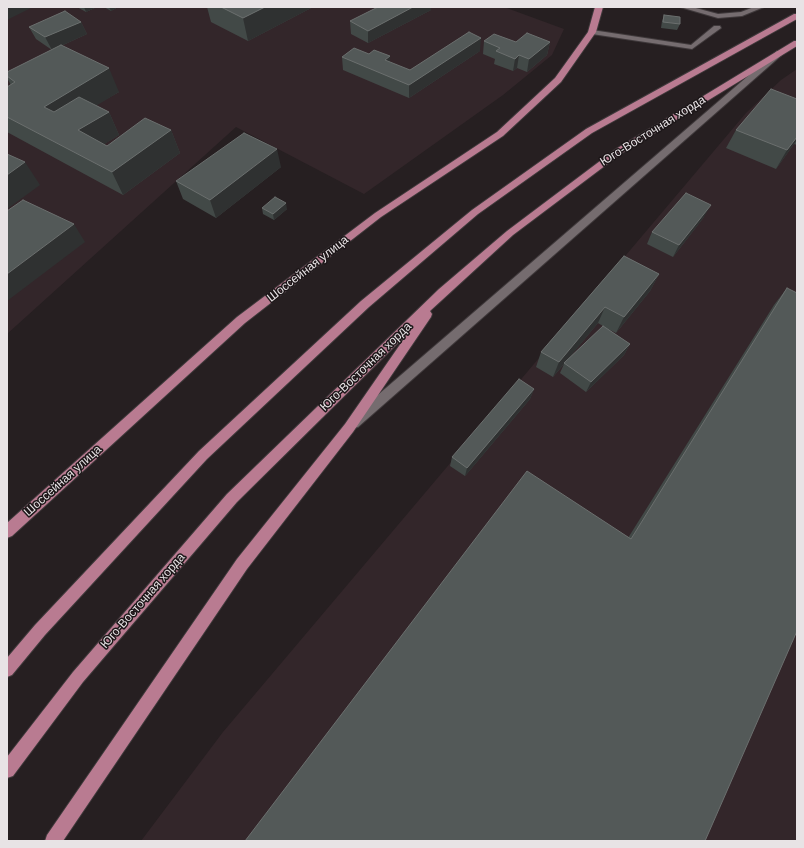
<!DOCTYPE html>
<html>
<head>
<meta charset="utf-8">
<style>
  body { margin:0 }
  #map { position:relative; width:804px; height:848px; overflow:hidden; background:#261f21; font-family:Helvetica,sans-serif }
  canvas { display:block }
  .frame { position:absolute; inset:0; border:8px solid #e8e3e5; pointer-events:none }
</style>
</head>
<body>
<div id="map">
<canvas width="804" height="848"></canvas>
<div class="frame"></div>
</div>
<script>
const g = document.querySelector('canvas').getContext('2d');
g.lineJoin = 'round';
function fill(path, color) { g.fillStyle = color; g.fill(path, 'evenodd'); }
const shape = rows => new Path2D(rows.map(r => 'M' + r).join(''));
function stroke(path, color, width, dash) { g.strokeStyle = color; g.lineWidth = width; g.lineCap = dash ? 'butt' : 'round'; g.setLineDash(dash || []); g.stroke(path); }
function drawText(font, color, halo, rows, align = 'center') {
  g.font = font + ' Helvetica,sans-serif'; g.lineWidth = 3; g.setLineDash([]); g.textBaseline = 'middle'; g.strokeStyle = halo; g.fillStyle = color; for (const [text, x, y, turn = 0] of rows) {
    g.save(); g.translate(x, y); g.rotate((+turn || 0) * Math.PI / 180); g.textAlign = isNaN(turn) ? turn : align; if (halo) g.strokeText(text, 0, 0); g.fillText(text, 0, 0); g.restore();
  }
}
const built = shape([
  [7,7,504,7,564,29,552,55,503,95,364,194,236,127,7,334],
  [797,69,797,841,141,841,223,732,746,113,781,80]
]);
const minor = shape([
  [680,7,692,7,718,14,741,12,754,7,764,7,742,16,718,18,680,7],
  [714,26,720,26,721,28,692,49,592,34,588,32,592,30,691,45,714,26],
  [777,51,783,51,784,53,358,427,354,428,350,427,348,423,350,419,777,51]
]);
const major = shape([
  [595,7,603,7,596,32,561,82,503,136,381,217,245,323,12,536,7,538,7,523,237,317,375,213,497,132,555,78,588,32,595,7],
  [794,14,797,14,797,19,592,133,478,214,369,307,207,459,45,635,12,675,7,677,7,658,35,625,199,451,361,301,472,210,586,129,794,14],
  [794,41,797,41,797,46,622,153,513,235,430,311,432,314,431,317,353,432,247,569,63,841,45,841,47,835,237,559,345,424,408,333,237,502,83,682,13,776,7,778,7,757,73,672,227,494,439,289,507,231,616,149,794,41]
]);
const wall = shape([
  [77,7,97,7,86,12],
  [104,7,118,7,111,11],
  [207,7,313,7,248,41,211,22],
  [431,10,368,43,351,34,350,21],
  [664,15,680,24,677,30,661,28,662,21],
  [81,22,87,34,61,46,119,92,96,105,109,112,119,135,104,144,107,146,171,130,180,153,123,195,7,132,7,87,11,85,7,78,7,72,52,50,36,39,29,27],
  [484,41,516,42,550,42,547,55,527,72,517,68,513,71,494,64,495,59,483,54],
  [480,51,409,98,343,70,342,57,410,70],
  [797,99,797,145,794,144,776,169,726,148,736,130],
  [281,167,216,218,183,199,176,181],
  [262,208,287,209,274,220,263,214],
  [704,217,673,257,647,244,652,232],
  [624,256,659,274,650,291,616,333,608,329,630,344,624,355,586,392,560,373,564,364,553,377,536,367,541,352],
  [598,323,603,326,567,360],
  [787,288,797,631,628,538,774,305],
  [534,389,530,399,465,476,450,466,452,457]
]);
const shadedWall = shape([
  [7,7,33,7,7,20],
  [84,7,97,7,86,12],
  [109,7,118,7,111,11],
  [265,7,313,7,248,41,243,18],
  [413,7,431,7,431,10,368,43,368,31],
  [81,22,87,34,52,50,45,37],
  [481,38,480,51,409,98,409,85],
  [550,42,547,55,527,72,529,59],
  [519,55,517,68,513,71,515,59],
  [390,56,390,69,385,60],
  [109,68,119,92,56,130,44,107],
  [109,112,119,135,90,153,78,130],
  [171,130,180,153,123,195,112,172],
  [797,137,797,140,794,144,776,169,787,150],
  [277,149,281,167,216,218,210,200],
  [25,162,40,185,7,209,7,175],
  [286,203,287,209,274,220,273,214],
  [711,205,704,217,673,257,679,245],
  [74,224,85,242,7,301,7,274],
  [659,274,650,291,616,333,624,317],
  [605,307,598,323,553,377,559,362],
  [630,344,624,355,586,392,591,382],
  [534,389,530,399,465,476,467,468]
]);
const building = shape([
  [221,7,265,7,243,18,221,7],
  [378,7,413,7,368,31,350,21,378,7],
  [65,11,81,22,45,37,29,27,65,11],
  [664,15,680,17,680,24,663,22,664,15],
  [469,32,481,38,409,85,342,57,354,48,369,54,374,50,390,56,385,60,410,70,469,32],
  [527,33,550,42,529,59,519,55,515,59,496,51,500,48,484,41,494,34,516,42,527,33],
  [61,45,109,68,44,107,54,112,79,97,109,112,78,130,107,146,145,118,171,130,112,172,7,117,7,87,15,82,7,76,7,72,61,45],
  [771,89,797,99,797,137,787,150,736,130,771,89],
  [244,133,277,149,210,200,176,181,244,133],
  [7,154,25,162,7,175,7,154],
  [686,193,711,205,679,245,652,232,686,193],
  [275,197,286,203,273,214,262,208,275,197],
  [23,200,74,224,7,274,7,211,23,200],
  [624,256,659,274,624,317,605,307,559,362,541,352,624,256],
  [787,288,797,293,797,631,705,841,245,841,527,471,631,539,787,288],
  [603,326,630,344,591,382,564,363,603,326],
  [519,379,534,389,467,468,452,457,519,379]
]);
const streetNames = [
  ["Юго-Восточная хорда",653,131,-32],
  ["Шоссейная улица",308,269,-38],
  ["Юго-Восточная хорда",366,367,-44],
  ["Шоссейная улица",63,481,-42],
  ["Юго-Восточная хорда",143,601,-49]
];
fill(built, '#33262a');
stroke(minor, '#3f393b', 2);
stroke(major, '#3f393b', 2);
fill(minor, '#756c6f');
fill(major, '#b97b91');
fill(wall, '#424947');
fill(shadedWall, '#2f3131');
fill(building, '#535958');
stroke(building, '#6b6f6e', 1);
drawText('12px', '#e8e3e5', '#1c1618', streetNames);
</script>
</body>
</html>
